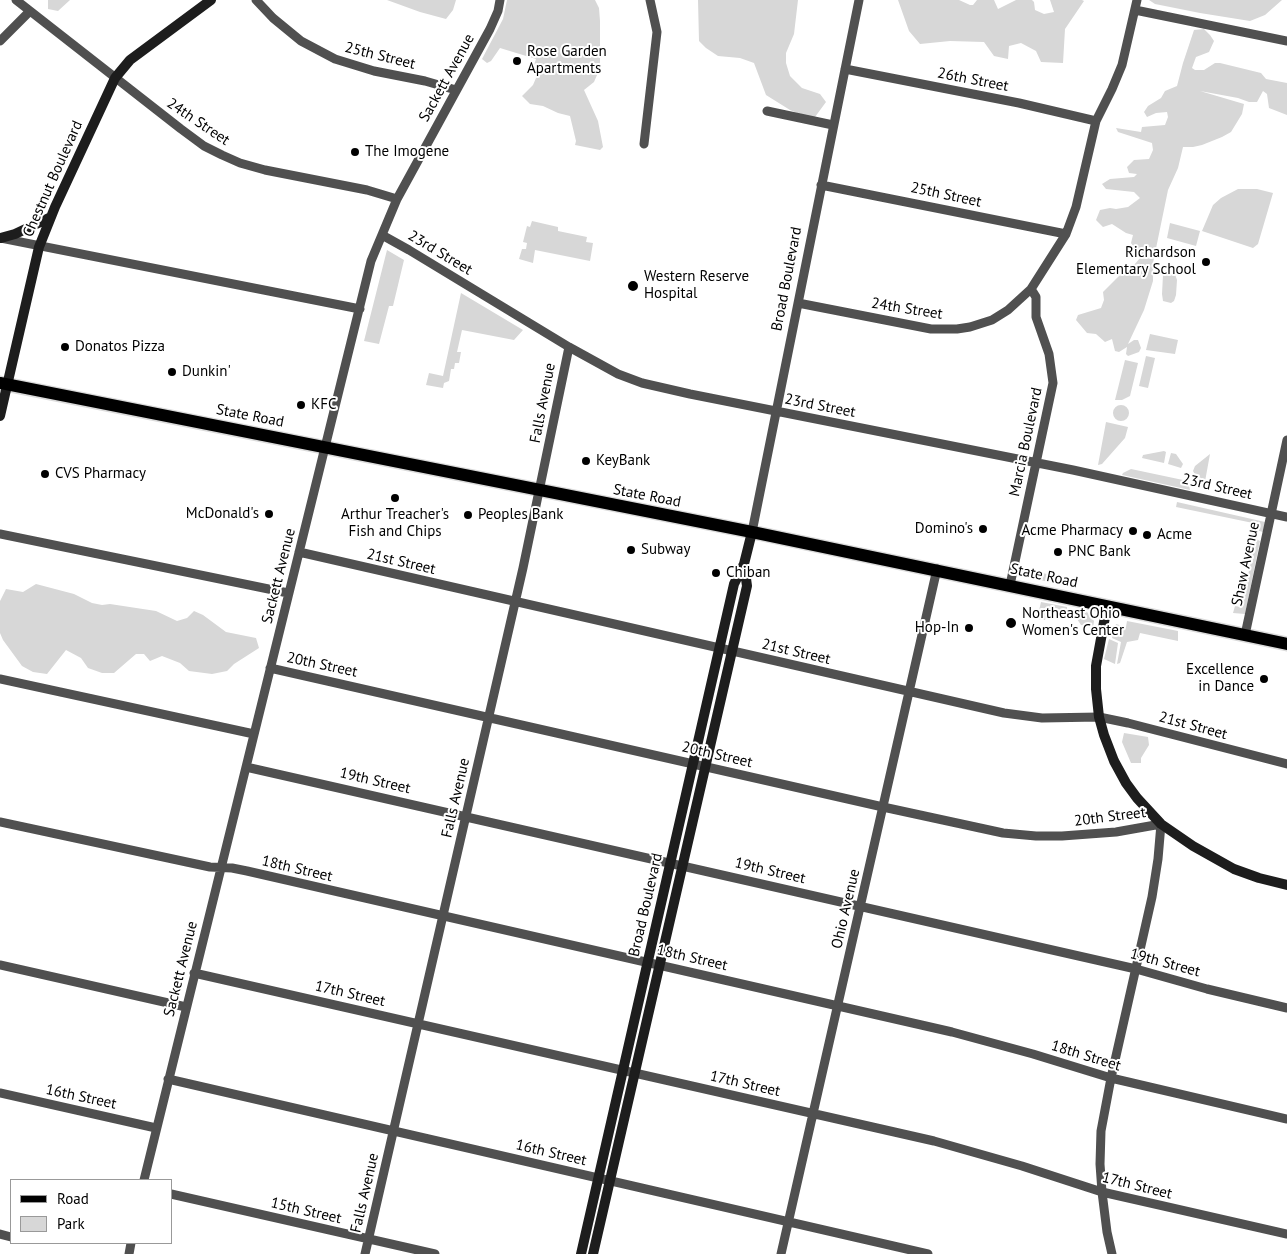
<!DOCTYPE html>
<html>
<head>
<meta charset="utf-8">
<style>
  body { margin:0 }
  #map { position:relative; width:1287px; height:1254px; overflow:hidden; background:#fff; font-family:"PT Sans",sans-serif }
  canvas { display:block }
  .legend { position:absolute; left:10px; top:1179px; width:162px; height:65px; box-sizing:border-box; background:#fff; border:1px solid #999; margin:0; padding:6px 9px; list-style:none; font-size:15px; color:#000 }
  .legend li { display:flex; align-items:center; gap:10px; height:25px }
  .legend b { width:25px; border:1px solid #999 }
</style>
</head>
<body>
<div id="map">
<canvas width="1287" height="1254"></canvas>
<ul class="legend">
<li><b style="height:6px;background:#000"></b>Road</li>
<li><b style="height:14px;background:#d7d7d7"></b>Park</li>
</ul>
</div>
<script>
const g = document.querySelector('canvas').getContext('2d');
g.lineJoin = 'round';
function fill(path, color) { g.fillStyle = color; g.fill(path, 'evenodd'); }
const shape = rows => new Path2D(rows.map(r => 'M' + r).join(''));
function stroke(path, color, width, dash) { g.strokeStyle = color; g.lineWidth = width; g.lineCap = dash ? 'butt' : 'round'; g.setLineDash(dash || []); g.stroke(path); }
function drawText(font, color, halo, rows, align = 'center') {
  g.font = font + ' "PT Sans",sans-serif'; g.lineWidth = 4; g.setLineDash([]); g.textBaseline = 'middle'; g.strokeStyle = halo; g.fillStyle = color; for (const [text, x, y, turn = 0] of rows) {
    g.save(); g.translate(x, y); g.rotate((+turn || 0) * Math.PI / 180); g.textAlign = isNaN(turn) ? turn : align; if (halo) g.strokeText(text, 0, 0); g.fillText(text, 0, 0); g.restore();
  }
}
const green = shape([
  [48,0,70,0,58,11,48,9],
  [387,0,456,0,453,10,446,19,420,12],
  [507,0,595,0,599,8,600,21,600,68,594,82,584,90,598,121,603,147,600,150,575,145,576,141,570,116,558,113,543,106,530,104,522,96,533,85,536,78,534,65,536,59,500,48,491,61,487,63,482,59,503,19],
  [698,0,798,0,794,34,786,53,786,63,790,76,802,88,820,94,826,102,815,117,804,116,790,110,766,95,754,63,740,58,718,56,706,48,699,41],
  [898,0,959,0,970,5,973,5,977,0,994,0,998,9,1016,0,1032,0,1034,2,1035,10,1044,14,1054,12,1050,0,1082,0,1084,1,1065,29,1063,63,1041,62,1036,51,1021,43,1009,46,1008,59,994,56,984,42,950,41,920,44,909,31],
  [1149,0,1282,0,1265,15,1250,21,1200,13,1155,4],
  [1204,29,1210,35,1214,41,1209,52,1196,57,1192,68,1195,70,1204,70,1215,63,1220,63,1261,73,1266,79,1287,83,1287,115,1269,108,1267,94,1263,91,1257,102,1249,102,1238,98,1200,91,1244,104,1242,114,1231,132,1222,137,1202,145,1193,147,1183,147,1178,168,1168,190,1153,263,1153,281,1144,310,1128,344,1134,340,1138,340,1141,348,1139,352,1128,356,1126,354,1127,347,1119,352,1115,351,1112,339,1105,342,1096,334,1087,333,1076,320,1078,315,1101,308,1104,300,1103,292,1126,269,1134,265,1140,258,1131,243,1133,235,1126,233,1112,224,1103,227,1096,220,1100,210,1110,208,1116,209,1128,207,1140,198,1134,192,1106,189,1102,184,1110,179,1134,177,1137,174,1129,173,1127,167,1134,160,1149,159,1153,150,1152,143,1118,132,1116,128,1141,132,1142,127,1165,125,1168,117,1167,112,1156,113,1147,117,1144,112,1148,106,1161,98,1165,91,1177,86,1183,63,1194,30],
  [1238,189,1257,189,1273,193,1258,244,1253,248,1202,231,1213,205,1221,198],
  [532,221,558,227,558,231,587,237,586,242,593,243,590,261,535,250,533,263,519,259,522,249,526,249,527,243,523,242,527,226,530,227],
  [1170,223,1200,231,1196,246,1167,238],
  [387,250,404,260,393,306,389,306,379,344,364,341],
  [1170,270,1174,271,1177,280,1176,295,1174,301,1171,303,1163,301,1162,294,1163,275,1165,271],
  [461,293,523,330,514,340,462,330,457,352,461,352,459,363,455,363,454,369,451,369,449,381,444,383,443,388,426,385,429,373,443,376],
  [1150,334,1178,340,1175,354,1146,350],
  [1146,356,1155,358,1148,388,1139,386],
  [1125,360,1138,363,1130,396,1122,400,1115,400],
  '1113 413a8 8 0 1 1 16 0a8 8 0 1 1-16 0Z',
  [1106,422,1128,427,1125,438,1102,464,1098,465],
  [1164,451,1166,452,1164,463,1142,458,1143,455],
  [1171,453,1176,454,1183,464,1181,468,1168,464],
  [1210,454,1204,487,1202,487,1193,471,1195,466],
  [1131,469,1183,480,1189,485,1190,490,1122,475,1123,473],
  [1177,502,1265,522,1263,532,1252,529,1253,523,1176,507],
  [1256,539,1260,541,1245,614,1233,613,1235,606,1241,607],
  [1021,569,1023,569,1066,578,1063,585,1026,577,1022,574],
  [36,584,74,594,92,603,102,605,110,604,156,611,177,621,187,618,194,611,203,615,226,632,256,638,259,648,234,664,227,671,212,674,189,671,180,663,162,656,150,661,144,654,136,654,114,673,102,673,88,668,81,658,66,650,47,674,33,672,22,666,3,640,0,633,0,601,6,589,23,592],
  [1041,602,1067,607,1067,612,1081,615,1084,611,1087,612,1094,621,1093,628,1081,625,1075,616,1048,610,1045,620,1037,619],
  [1127,621,1178,631,1178,641,1140,633,1138,640,1127,642,1120,663,1117,664,1121,642,1112,638,1116,624,1126,627],
  [1109,639,1118,643,1115,664,1104,659],
  [1124,733,1148,737,1149,745,1141,758,1141,763,1131,763,1122,742]
]);
const street = shape([
  [16,0,181,129,204,146,222,155,240,163,265,170,367,190,397,199],
  [256,0,273,18,301,41,335,59,374,71,425,81,456,90],
  [1135,10,1287,41],
  [0,41,30,11],
  [845,69,1019,103,1096,121],
  [767,111,833,125],
  [644,144,657,32,650,0],
  [821,185,1066,234],
  [382,235,409,250,569,347,618,374,642,383,690,394,1073,470,1287,517],
  [0,238,360,309],
  [798,303,931,329,957,329,970,327,992,320,1008,310,1031,289],
  [752,532,859,0],
  [0,534,288,593],
  [299,552,1004,713,1042,718,1099,717,1128,723,1287,764],
  [1010,585,1053,383,1049,354,1036,317,1036,297,1031,289,1066,234,1076,207,1096,121,1112,89,1122,65,1137,0],
  [1245,635,1287,440],
  [270,668,883,807,1003,833,1036,836,1062,836,1116,832,1161,824,1158,859,1152,897,1111,1078,1101,1131,1100,1164,1102,1192,1107,1232,1112,1254],
  [0,679,254,734],
  [246,767,1136,969,1207,989,1287,1008],
  [0,822,210,867,232,868,247,871,952,1032,1033,1054,1111,1078,1287,1119],
  [0,965,186,1007],
  [194,973,934,1141,1022,1166,1102,1192,1287,1234],
  [168,1079,928,1254],
  [0,1093,156,1128],
  [144,1180,371,261,397,199,490,29,498,11,500,0],
  [171,1194,435,1254],
  [0,1234,11,1237],
  [129,1254,131,1243],
  [365,1254,523,568,569,347],
  [781,1254,937,569]
]);
const secondary = shape([
  [1,238,15,234,51,217],
  [0,416,39,247,55,207,115,78,130,60,211,0],
  [1107,606,1096,666,1096,689,1099,717,1104,735,1114,761,1126,783,1137,798,1161,824,1193,846,1234,869,1259,878,1287,885],
  [581,1254,734,584,744,564,752,532],
  [593,1254,747,586,744,564]
]);
const primary = shape([
  [0,383,752,532,1287,644]
]);
const markers = [
  [517,61,5,"#000"],
  [355,152,5,"#000"],
  [1206,262,5,"#000"],
  [633,286,6,"#000"],
  [65,347,5,"#000"],
  [172,372,5,"#000"],
  [301,405,5,"#000"],
  [586,461,5,"#000"],
  [45,474,5,"#000"],
  [395,498,5,"#000"],
  [269,514,5,"#000"],
  [468,515,5,"#000"],
  [983,529,5,"#000"],
  [1133,531,5,"#000"],
  [1147,535,5,"#000"],
  [631,550,5,"#000"],
  [1058,552,5,"#000"],
  [716,573,5,"#000"],
  [1011,623,6,"#000"],
  [969,628,5,"#000"],
  [1264,679,5,"#000"]
];
const poiNames = [
  ["Rose Garden",527,52],
  ["Apartments",527,69],
  ["The Imogene",365,152],
  ["Richardson",1196,253,"right"],
  ["Elementary School",1196,270,"right"],
  ["Western Reserve",644,277],
  ["Hospital",644,294],
  ["Donatos Pizza",75,347],
  ["Dunkin'",182,372],
  ["KFC",311,405],
  ["KeyBank",596,461],
  ["CVS Pharmacy",55,474],
  ["McDonald's",259,514,"right"],
  ["Arthur Treacher's",395,515,"center"],
  ["Fish and Chips",395,532,"center"],
  ["Peoples Bank",478,515],
  ["Domino's",973,529,"right"],
  ["Acme Pharmacy",1123,531,"right"],
  ["Acme",1157,535],
  ["Subway",641,550],
  ["PNC Bank",1068,552],
  ["Chiban",726,573],
  ["Northeast Ohio",1022,614],
  ["Women's Center",1022,631],
  ["Hop-In",959,628,"right"],
  ["Excellence",1254,670,"right"],
  ["in Dance",1254,687,"right"]
];
const streetNames = [
  ["25th Street",380,56,14],
  ["Sackett Avenue",447,78,-61],
  ["26th Street",973,80,11],
  ["24th Street",198,122,34],
  ["Chestnut Boulevard",53,179,-66],
  ["25th Street",946,195,12],
  ["23rd Street",440,253,31],
  ["Broad Boulevard",787,279,-79],
  ["24th Street",907,309,9],
  ["Falls Avenue",543,403,-79],
  ["23rd Street",820,406,11],
  ["State Road",250,416,11],
  ["Marcia Boulevard",1026,442,-78],
  ["23rd Street",1217,487,13],
  ["State Road",647,496,11],
  ["21st Street",401,562,13],
  ["Shaw Avenue",1246,564,-78],
  ["Sackett Avenue",279,576,-76],
  ["State Road",1044,576,12],
  ["21st Street",796,652,13],
  ["20th Street",322,665,12],
  ["21st Street",1193,726,15],
  ["20th Street",717,755,13],
  ["19th Street",375,781,13],
  ["Falls Avenue",456,798,-77],
  ["20th Street",1110,817,-7],
  ["18th Street",297,869,13],
  ["19th Street",770,871,13],
  ["Broad Boulevard",646,905,-77],
  ["Ohio Avenue",846,909,-77],
  ["18th Street",692,958,13],
  ["19th Street",1165,963,15],
  ["Sackett Avenue",181,969,-76],
  ["17th Street",350,994,13],
  ["18th Street",1086,1056,17],
  ["17th Street",745,1084,13],
  ["16th Street",81,1097,12],
  ["16th Street",551,1153,13],
  ["17th Street",1137,1186,14],
  ["Falls Avenue",365,1193,-77],
  ["15th Street",306,1211,13]
];
fill(green, '#d7d7d7');
stroke(primary, '#dbdbdb', 15);
stroke(street, '#505050', 9);
stroke(secondary, '#1d1d1d', 10);
stroke(primary, '#000', 12);
for (const [x, y, r, color] of markers) { const dot = new Path2D(); dot.arc(x, y, r, 0, 2 * Math.PI); g.fillStyle = color; g.fill(dot); stroke(dot, '#fff', 2); }
drawText('15px', '#000', '#fff', poiNames, 'left');
drawText('15px', '#000', '#fff', streetNames);
</script>
</body>
</html>
